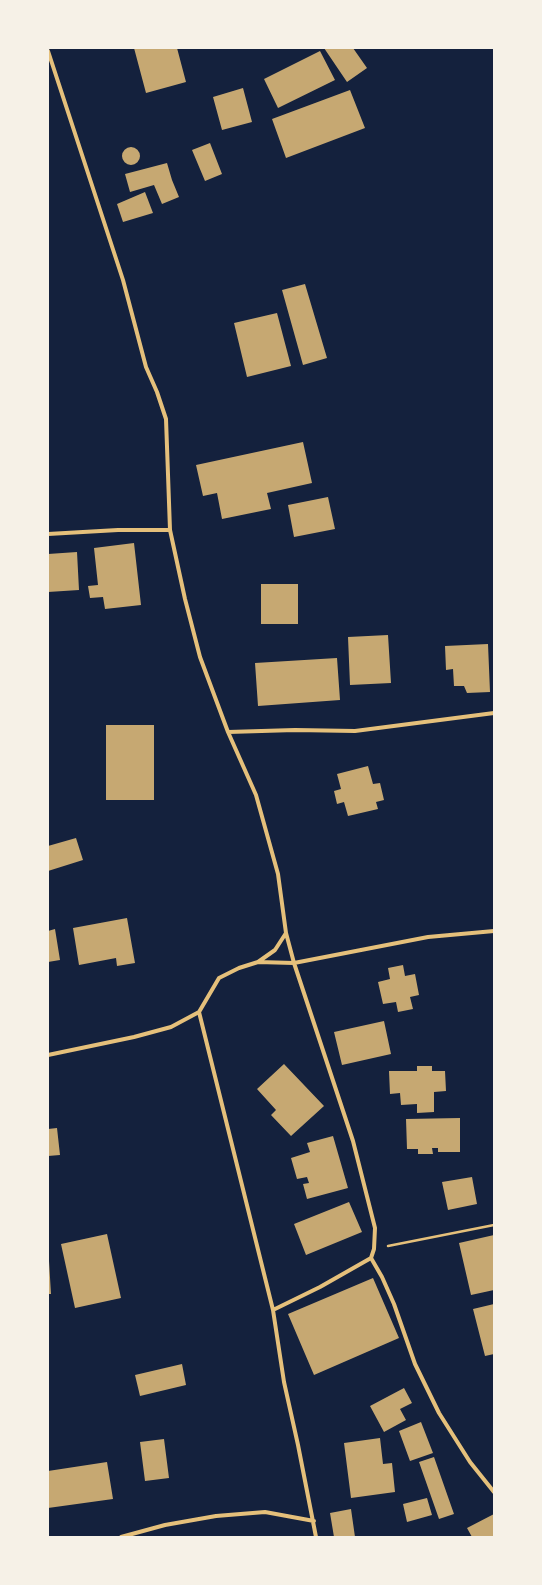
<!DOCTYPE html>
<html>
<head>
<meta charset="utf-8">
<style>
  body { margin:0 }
  #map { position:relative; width:542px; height:1585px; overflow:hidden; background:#14213d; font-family:"PT Sans",sans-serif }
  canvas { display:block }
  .frame { position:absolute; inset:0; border:49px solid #f6f1e7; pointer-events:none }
</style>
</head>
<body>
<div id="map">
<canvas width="542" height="1585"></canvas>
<div class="frame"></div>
</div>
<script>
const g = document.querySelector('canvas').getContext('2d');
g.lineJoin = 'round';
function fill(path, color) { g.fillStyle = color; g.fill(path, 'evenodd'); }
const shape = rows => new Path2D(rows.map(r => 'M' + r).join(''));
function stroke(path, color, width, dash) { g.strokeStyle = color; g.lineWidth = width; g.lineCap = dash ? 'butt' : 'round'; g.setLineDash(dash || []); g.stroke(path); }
const building = shape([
  [134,48,177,48,186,82,146,93],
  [324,48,353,48,367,68,347,82],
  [320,51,335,80,278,108,264,79],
  [243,88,252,122,222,130,213,97],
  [350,90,365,128,286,158,272,119],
  [210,143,222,174,205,181,192,150],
  '122 156a9 9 0 1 1 18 0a9 9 0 1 1-18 0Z',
  [167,163,172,180,179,197,162,204,154,185,130,192,125,174],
  [145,192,153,213,123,222,117,204],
  [305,284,327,358,303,365,282,290],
  [277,313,291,366,247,377,234,323],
  [303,442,312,483,267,493,271,509,222,519,217,493,203,496,196,465],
  [328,497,335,529,294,537,288,505],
  [134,543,141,605,105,609,103,597,90,598,88,586,98,585,94,548],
  [77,552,79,590,48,592,48,554],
  [261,584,298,584,298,624,261,624],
  [388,635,391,683,350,685,348,637],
  [488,644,490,692,467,693,464,686,454,686,453,669,446,670,445,646],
  [337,658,340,700,258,706,255,663],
  [106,725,154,725,154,800,106,800],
  [368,766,373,784,380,783,384,800,376,802,378,809,348,816,344,802,337,804,334,791,341,789,337,774],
  [76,838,83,860,48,871,48,846],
  [127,918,135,963,117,966,116,958,79,965,73,928],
  [55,929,60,960,48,962,48,931],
  [403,965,405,976,415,974,419,995,410,997,413,1009,398,1012,396,1002,383,1004,378,982,390,979,388,968],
  [384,1021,391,1054,342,1065,334,1032],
  [284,1064,324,1106,291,1136,271,1115,276,1110,257,1089],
  [417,1066,432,1066,432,1071,445,1071,446,1091,434,1092,434,1112,417,1113,417,1104,401,1105,400,1093,390,1094,389,1071,417,1071],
  [460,1118,460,1152,438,1152,438,1148,432,1148,433,1154,418,1154,418,1149,407,1149,406,1119],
  [57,1128,60,1155,48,1156,48,1129],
  [333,1136,348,1188,307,1199,303,1184,309,1183,307,1177,297,1179,291,1158,310,1152,307,1143],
  [472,1177,477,1204,448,1210,442,1182],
  [349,1202,362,1232,306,1255,294,1224],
  [107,1234,121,1298,75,1308,61,1244],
  [494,1235,494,1290,471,1295,459,1243],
  [48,1261,49,1261,51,1294,48,1294],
  [373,1278,399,1338,314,1375,288,1314],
  [494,1304,494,1354,485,1356,473,1309],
  [182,1364,186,1385,140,1396,135,1375],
  [404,1388,412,1403,400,1409,406,1420,384,1432,370,1406],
  [421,1422,433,1453,410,1461,399,1431],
  [380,1438,383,1464,392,1463,395,1492,351,1498,344,1443],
  [164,1439,169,1478,145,1481,140,1442],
  [434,1457,454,1514,439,1519,419,1462],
  [107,1462,113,1499,48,1508,48,1471],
  [427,1498,432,1515,407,1522,403,1504],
  [351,1509,355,1537,334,1537,330,1513],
  [494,1514,494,1537,472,1537,467,1528]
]);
const path = shape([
  [388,1246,494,1225]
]);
const minor = shape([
  [48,51,123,280,146,367,157,392,166,419,170,530,185,599,200,657,228,732,256,795,278,874,286,933,275,950,258,962,239,968,219,978,199,1012,171,1027,134,1037,48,1055],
  [48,534,118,530,170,530],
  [228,732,295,730,355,731,494,713],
  [258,962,294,963,428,937,494,931],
  [199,1012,273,1310,284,1382,298,1445,316,1537],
  [371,1258,382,1277,394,1304,415,1364,439,1413,470,1462,494,1492],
  [273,1310,320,1287,371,1258,374,1249,375,1228,353,1141,294,963,286,933],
  [121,1537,165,1525,216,1516,265,1512,314,1521]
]);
fill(building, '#c6a872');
stroke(path, '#e5c07b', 2.5);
stroke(minor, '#e5c07b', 4);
</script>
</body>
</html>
